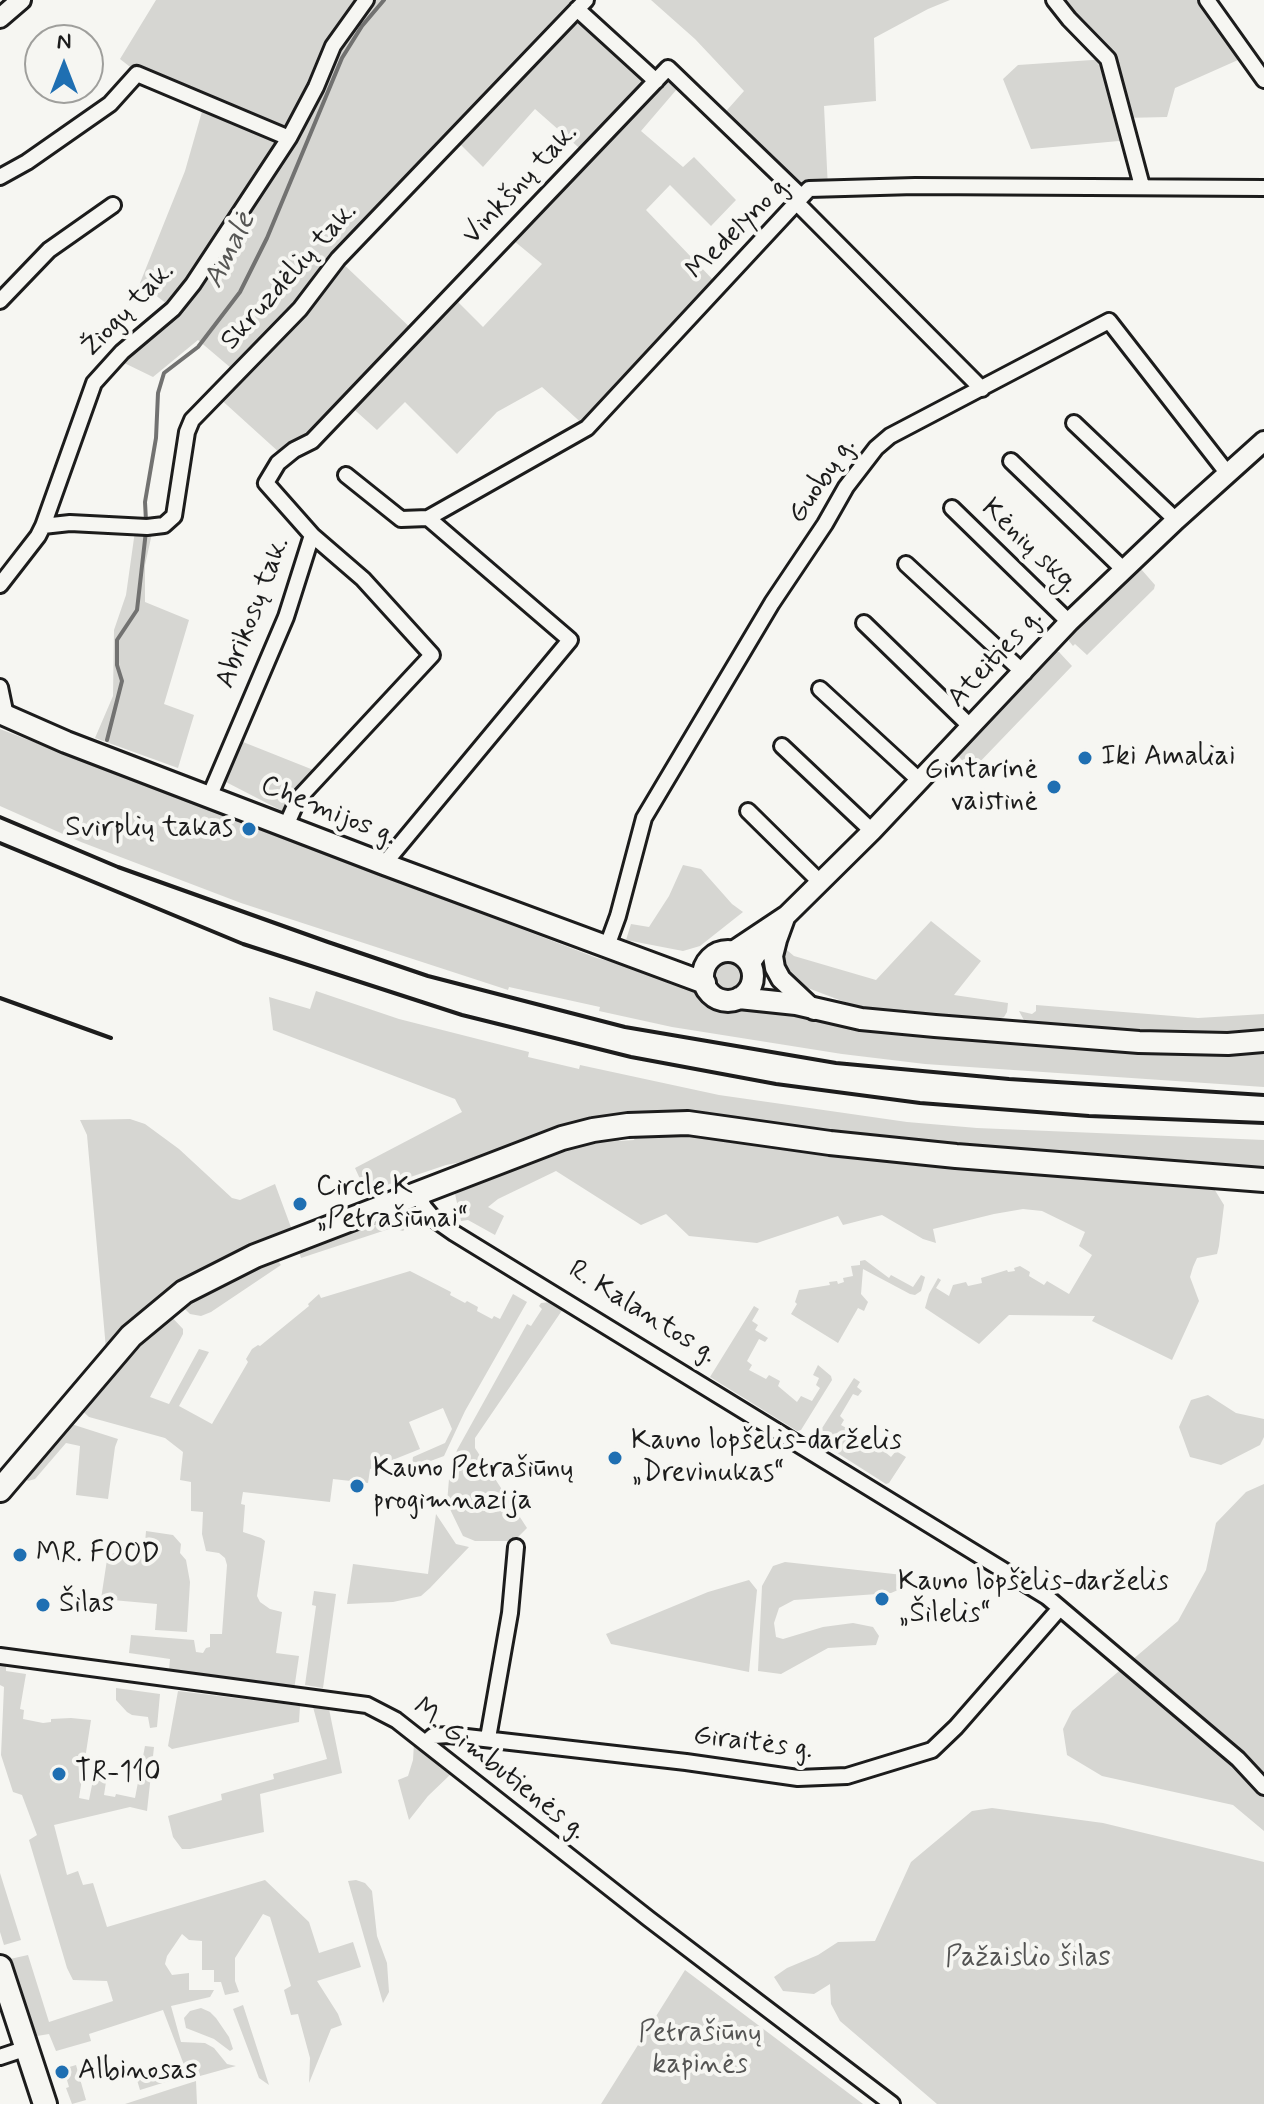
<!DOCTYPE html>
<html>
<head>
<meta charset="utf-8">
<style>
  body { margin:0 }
  #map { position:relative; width:1264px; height:2104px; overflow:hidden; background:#f6f6f2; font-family:Mynerve,sans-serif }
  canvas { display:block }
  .north { position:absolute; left:24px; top:24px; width:80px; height:80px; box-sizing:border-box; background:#f6f6f2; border:2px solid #9f9f9c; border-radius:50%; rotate:0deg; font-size:22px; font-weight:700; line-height:32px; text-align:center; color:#1c1c1c }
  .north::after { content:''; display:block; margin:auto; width:28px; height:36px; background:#1f6fb2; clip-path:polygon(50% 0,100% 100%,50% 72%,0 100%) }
</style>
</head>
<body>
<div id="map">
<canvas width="1264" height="2104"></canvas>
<div class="north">N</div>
</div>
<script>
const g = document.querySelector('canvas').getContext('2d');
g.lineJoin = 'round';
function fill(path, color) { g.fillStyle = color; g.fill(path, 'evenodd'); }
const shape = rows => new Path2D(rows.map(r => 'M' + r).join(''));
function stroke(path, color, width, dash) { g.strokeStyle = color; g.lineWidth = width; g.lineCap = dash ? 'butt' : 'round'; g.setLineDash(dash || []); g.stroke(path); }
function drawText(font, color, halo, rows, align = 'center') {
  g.font = font + ' Mynerve,sans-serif'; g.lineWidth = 8; g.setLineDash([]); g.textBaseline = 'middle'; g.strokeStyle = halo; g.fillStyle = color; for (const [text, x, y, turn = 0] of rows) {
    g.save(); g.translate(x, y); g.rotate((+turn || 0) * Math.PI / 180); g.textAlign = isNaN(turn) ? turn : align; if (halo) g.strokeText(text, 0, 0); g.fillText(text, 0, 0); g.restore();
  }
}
const green = shape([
  [156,0,586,0,578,8,655,80,668,68,683,82,641,131,683,167,694,157,736,200,711,226,670,185,646,210,718,285,587,428,542,387,497,412,457,454,405,402,377,430,348,404,312,441,281,454,217,396,238,374,198,340,153,377,116,359,172,308,140,283,185,171,205,101,134,70,120,59],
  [535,109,586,154,508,236,542,264,483,327,452,296,416,333,338,259,454,138,483,167],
  [651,0,950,0,928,9,874,38,876,101,824,106,828,189,801,196,720,118,744,91,695,39],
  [1054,0,1207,0,1247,56,1175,88,1167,117,1124,118,1130,140,1031,149,1003,79,1018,65,1107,59],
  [153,529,145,565,145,602,189,620,164,704,194,715,178,768,95,738,113,696,114,630,126,595,135,531],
  [1141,569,1155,585,1154,589,1087,655,1075,644,1073,646,1069,641,1070,634],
  [1052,652,1059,652,1072,666,974,768,980,775,978,777,959,757,959,751],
  [0,729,597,958,687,981,706,1001,724,1009,752,1005,866,1029,1264,1049,1264,1087,925,1064,842,1054,672,1027,599,1011,600,1007,509,987,508,990,241,903,81,842,0,806],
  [238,740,316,771,288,814,224,781],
  [683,865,701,869,732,904,743,912,700,946,683,951,626,940,631,924,649,927,669,896],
  [931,921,981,961,954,995,1008,1003,1007,1012,1004,1017,996,1020,863,1009,800,985,789,977,783,965,782,946,794,956,876,980],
  '712 974a16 16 0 1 1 32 0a16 16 0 1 1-32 0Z',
  [316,991,399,1019,529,1052,528,1057,579,1069,580,1065,719,1095,907,1122,977,1128,1264,1140,1264,1169,1075,1159,593,1120,567,1125,472,1160,446,1165,366,1192,355,1168,462,1112,455,1099,273,1030,269,997,310,1009],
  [1036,1005,1198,1018,1264,1014,1264,1032,1168,1036,1026,1024,1019,1011,1032,1014,1036,1011],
  [130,1119,145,1124,179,1149,232,1198,240,1200,275,1184,292,1230,204,1268,164,1293,106,1349,87,1135,80,1120],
  [616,1134,619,1141,634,1140,636,1134,700,1136,829,1154,957,1168,1213,1187,1224,1205,1219,1246,1217,1254,1197,1258,1193,1267,1190,1277,1199,1301,1172,1360,1092,1321,1095,1316,1009,1315,979,1344,925,1308,929,1294,938,1278,941,1280,936,1288,949,1296,953,1285,966,1282,968,1286,982,1283,981,1278,1007,1270,1008,1272,1015,1271,1014,1268,1020,1266,1030,1272,1029,1276,1044,1285,1047,1281,1069,1294,1092,1255,1079,1246,1085,1232,1042,1211,1023,1209,994,1214,933,1229,936,1243,923,1239,882,1215,843,1225,838,1216,757,1243,689,1236,666,1214,641,1225,556,1171,498,1199,488,1207,504,1216,495,1235,468,1220,461,1221,455,1194,556,1151],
  [390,1216,410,1224,403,1231,392,1228,301,1258,299,1252],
  [865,1260,889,1278,891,1275,913,1287,921,1275,925,1277,921,1291,915,1295,910,1294,863,1269,861,1294,868,1302,864,1311,858,1308,838,1343,791,1314,797,1304,795,1302,799,1290,830,1285,829,1282,837,1281,838,1284,844,1282,843,1278,853,1276,851,1266,860,1265,860,1261],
  [278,1261,281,1265,211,1312,201,1316,190,1314,179,1303],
  [410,1271,451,1292,450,1295,465,1303,467,1301,478,1307,477,1311,492,1319,494,1316,500,1319,513,1294,527,1302,465,1411,444,1456,417,1466,416,1473,411,1472,413,1457,445,1443,452,1429,443,1408,409,1422,420,1449,370,1469,368,1483,333,1479,330,1502,243,1492,241,1504,245,1505,243,1532,261,1538,265,1541,257,1596,260,1602,270,1609,282,1612,276,1653,299,1656,294,1690,169,1671,170,1659,129,1653,131,1635,194,1640,196,1652,203,1653,206,1648,210,1647,210,1634,222,1634,227,1565,225,1558,219,1553,206,1551,202,1534,203,1512,191,1511,191,1482,180,1480,183,1452,165,1438,89,1417,78,1407,167,1312,183,1329,183,1334,150,1397,169,1404,199,1349,209,1352,179,1406,212,1424,248,1362,246,1359,252,1349,258,1345,260,1346,309,1306,308,1304,319,1294,321,1298],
  [551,1302,563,1309,475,1438,475,1448,527,1528,514,1541,475,1541,463,1536,447,1503,449,1479,457,1450,527,1324,531,1326,542,1309,539,1306,541,1303],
  [754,1306,759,1309,752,1321,758,1325,755,1330,768,1338,765,1342,759,1339,747,1361,752,1365,749,1370,766,1379,769,1375,780,1381,778,1386,797,1402,801,1396,812,1401,820,1388,816,1385,819,1378,813,1375,818,1365,831,1376,832,1380,801,1430,797,1431,710,1377],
  [854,1378,860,1382,857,1387,862,1391,858,1396,853,1394,840,1416,844,1420,841,1425,862,1437,865,1433,874,1437,872,1441,891,1457,896,1451,906,1457,889,1483,886,1484,817,1440,817,1436],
  [1208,1395,1236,1413,1264,1419,1264,1437,1260,1445,1221,1465,1190,1457,1179,1427,1191,1400],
  [65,1422,118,1439,115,1447,108,1499,76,1495,80,1446,66,1443,35,1479,28,1481,23,1477],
  [1264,1484,1264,1831,1233,1805,1102,1776,1067,1755,1063,1729,1072,1711,1178,1621,1206,1570,1216,1523,1246,1492],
  [436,1514,456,1544,469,1547,430,1588,421,1596,393,1602,347,1604,353,1564,428,1574],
  [146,1531,173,1535,181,1544,180,1553,186,1560,190,1582,187,1632,155,1630,157,1604,101,1599,108,1553,144,1555],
  [785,1562,903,1575,898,1590,891,1593,794,1600,779,1608,774,1623,776,1637,783,1639,823,1627,853,1623,873,1627,879,1636,876,1645,828,1648,781,1674,758,1671,762,1586,773,1566],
  [749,1580,757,1590,749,1672,611,1644,606,1634,708,1592],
  [314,1591,336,1594,323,1688,305,1685,316,1606,312,1605],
  [0,1664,6,1665,6,1671,26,1674,20,1709,24,1710,23,1719,43,1723,51,1722,51,1719,71,1718,91,1720,79,1798,89,1800,93,1780,106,1782,104,1795,115,1797,116,1794,135,1798,145,1746,154,1747,147,1811,130,1807,54,1825,67,1875,78,1871,83,1885,93,1883,107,1927,265,1880,309,1922,319,1953,353,1942,361,1967,317,1981,338,2014,342,2025,331,2029,309,2083,310,2058,298,2014,291,2015,284,1990,291,1986,270,1917,263,1914,235,1958,235,1981,239,1992,225,1995,221,1982,214,1982,214,1970,202,1970,202,1941,189,1940,182,1934,167,1956,165,1964,172,1975,189,1973,189,1990,214,1990,210,1997,171,2006,181,2042,205,2043,214,2048,227,2064,236,2066,200,2076,197,2067,188,2070,188,2075,140,2090,137,2080,184,2065,163,2010,89,2034,91,2041,56,2051,49,2034,37,2036,10,1959,28,1955,49,2022,113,2001,107,1981,73,1980,67,1968,29,1840,37,1835,22,1795,13,1792,1,1755,4,1687,0,1685],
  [116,1688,160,1694,157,1727,150,1728,148,1717,132,1715,127,1712,116,1700],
  [178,1691,300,1706,299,1722,172,1749,168,1746],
  [313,1707,329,1709,342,1773,260,1794,264,1832,190,1849,182,1849,173,1837,168,1816,222,1800,221,1794,274,1779,273,1774,327,1759],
  [414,1743,452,1773,428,1796,409,1820,398,1780,408,1776,413,1760],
  [992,1808,1103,1823,1264,1862,1264,2104,937,2104,840,2021,831,2004,830,1984,814,1994,783,1991,774,1977,787,1968,818,1955,838,1942,875,1941,911,1862,972,1811],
  [0,1873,21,1940,4,1945,0,1932],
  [356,1880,365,1883,372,1891,377,1936,387,1963,389,1992,383,2003,348,1881],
  [685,1970,863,2104,601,2104],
  [243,2005,269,2085,259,2078,233,2009],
  [201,2008,210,2012,216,2018,229,2037,233,2049,230,2051,214,2039,186,2028,184,2018,190,2011],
  [76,2065,86,2100,72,2104,66,2088,69,2087,67,2080,69,2078,66,2068],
  [196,2081,197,2104,125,2104,174,2088]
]);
const stream = shape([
  [146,521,145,502,156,438,158,393,164,373,198,347,240,292,267,238,342,58,362,26,384,0],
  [107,740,122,681,117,665,117,640,137,610,146,531]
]);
const minor = shape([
  [1054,0,1069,19,1108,59,1142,186],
  [1207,0,1264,80],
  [577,9,656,81],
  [0,177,27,162,110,104,137,74,289,138],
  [795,201,982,389],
  [0,301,49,250,113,205],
  [1074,423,1176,520],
  [1011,461,1123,569],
  [346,475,401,519,428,518,587,428,809,189,915,186,1264,188],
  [952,508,1069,622],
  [43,526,70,523,147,527,164,525,174,516,187,432,192,420,300,309,338,259,586,0],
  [906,564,1024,673],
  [0,585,38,536,43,526,94,383,122,352,173,309,193,284,289,138,316,87,333,46,366,0],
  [864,623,971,727],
  [0,687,6,716],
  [820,689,919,780],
  [782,746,872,831],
  [210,795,286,617,312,535,266,483,278,463,294,450,312,441,668,68,801,196],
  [748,811,819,881],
  [286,826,298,799,432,655,363,579,312,535],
  [384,864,570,640,428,518],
  [606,949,618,916,644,818,772,603,825,524,846,487,876,448,890,436,1109,321,1228,474],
  [417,1193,424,1207,434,1219,454,1233,1047,1597,1238,1759,1264,1787],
  [0,1656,367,1705,396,1720,649,1919,892,2104],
  [488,1738,510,1613,516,1547],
  [425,1743,433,1736,449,1735,686,1762,798,1778,847,1776,932,1750,956,1727,1060,1608],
  [0,2057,27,2048]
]);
const tertiary = shape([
  [0,18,21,0],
  [785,918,777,940,773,956,775,968,781,979,814,1010],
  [733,951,787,915,872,831,1069,622,1176,520,1264,441],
  [750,964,774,929]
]);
const secondary = shape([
  [0,713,66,742,384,864,705,983],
  '703 976a25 25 0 1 1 50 0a25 25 0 1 1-50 0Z',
  [739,998,796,1004,861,1019,935,1026,1139,1042,1228,1044,1264,1041]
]);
const primary = shape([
  [0,1490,131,1336,184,1292,255,1256,562,1138,593,1130,628,1125,688,1123,830,1143,956,1156,1264,1180],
  [0,1967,45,2104]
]);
const rail = shape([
  [0,817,118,867,328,942,428,976,625,1027,836,1063,1009,1079,1264,1095],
  [0,843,243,944,462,1015,631,1057,776,1084,920,1103,1089,1116,1264,1123],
  [0,998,111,1038]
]);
const markers = [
  [1085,758,8,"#1f6fb2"],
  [1054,787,8,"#1f6fb2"],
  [249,829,8,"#1f6fb2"],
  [300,1204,8,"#1f6fb2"],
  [615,1458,8,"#1f6fb2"],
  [357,1486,8,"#1f6fb2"],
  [20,1555,8,"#1f6fb2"],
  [882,1599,8,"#1f6fb2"],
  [43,1605,8,"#1f6fb2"],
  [59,1774,8,"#1f6fb2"],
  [62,2072,8,"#1f6fb2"]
];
const streetNames = [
  ["Vinkšnų tak.",521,185,-47],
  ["Medelyno g.",740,228,-45],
  ["Skruzdėlių tak.",290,277,-48],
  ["Žiogų tak.",129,310,-46],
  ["Guobų g.",823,481,-56],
  ["Kėnių skg.",1029,547,44],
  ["Abrikosų tak.",254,613,-69],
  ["Ateities g.",996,659,-47],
  ["Chemijos g.",328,812,22],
  ["R. Kalantos g.",642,1313,32],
  ["Giraitės g.",753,1744,7],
  ["M. Gimbutienės g.",499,1770,38]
];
const poiNames = [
  ["Iki Amaliai",1101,758],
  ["Gintarinė",1038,771,"right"],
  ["vaistinė",1038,803,"right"],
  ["Svirplių takas",233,829,"right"],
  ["Circle K",316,1188],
  ["„Petrašiūnai“",316,1220],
  ["Kauno lopšelis-darželis",631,1442],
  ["„Drevinukas“",631,1474],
  ["Kauno Petrašiūnų",373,1470],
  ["progimnazija",373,1502],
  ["MR. FOOD",36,1555],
  ["Kauno lopšelis-darželis",898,1583],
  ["„Šilelis“",898,1615],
  ["Šilas",59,1605],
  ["TR-110",75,1774],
  ["Albinosas",78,2072]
];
const parkNames = [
  ["Pažaislio šilas",1028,1959],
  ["Petrašiūnų",700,2034],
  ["kapinės",700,2066]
];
const waterNames = [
  ["Amalė",231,251,-64]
];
fill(green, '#d6d6d2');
stroke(stream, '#727271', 4);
stroke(minor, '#1c1c1c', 20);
stroke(tertiary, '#1c1c1c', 24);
stroke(secondary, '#1c1c1c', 26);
stroke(primary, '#1c1c1c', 28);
stroke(minor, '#f6f6f2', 14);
stroke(tertiary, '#f6f6f2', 18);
stroke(secondary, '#f6f6f2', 20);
stroke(primary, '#f6f6f2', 22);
stroke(rail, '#1c1c1c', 4);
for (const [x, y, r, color] of markers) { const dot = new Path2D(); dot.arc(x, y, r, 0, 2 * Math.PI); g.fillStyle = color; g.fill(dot); stroke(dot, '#f6f6f2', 3); }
drawText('28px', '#1c1c1c', '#f6f6f2', streetNames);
drawText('28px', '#1c1c1c', '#f6f6f2', poiNames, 'left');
drawText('28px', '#545453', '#f6f6f2', parkNames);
drawText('italic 30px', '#565654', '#f6f6f2', waterNames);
</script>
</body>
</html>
